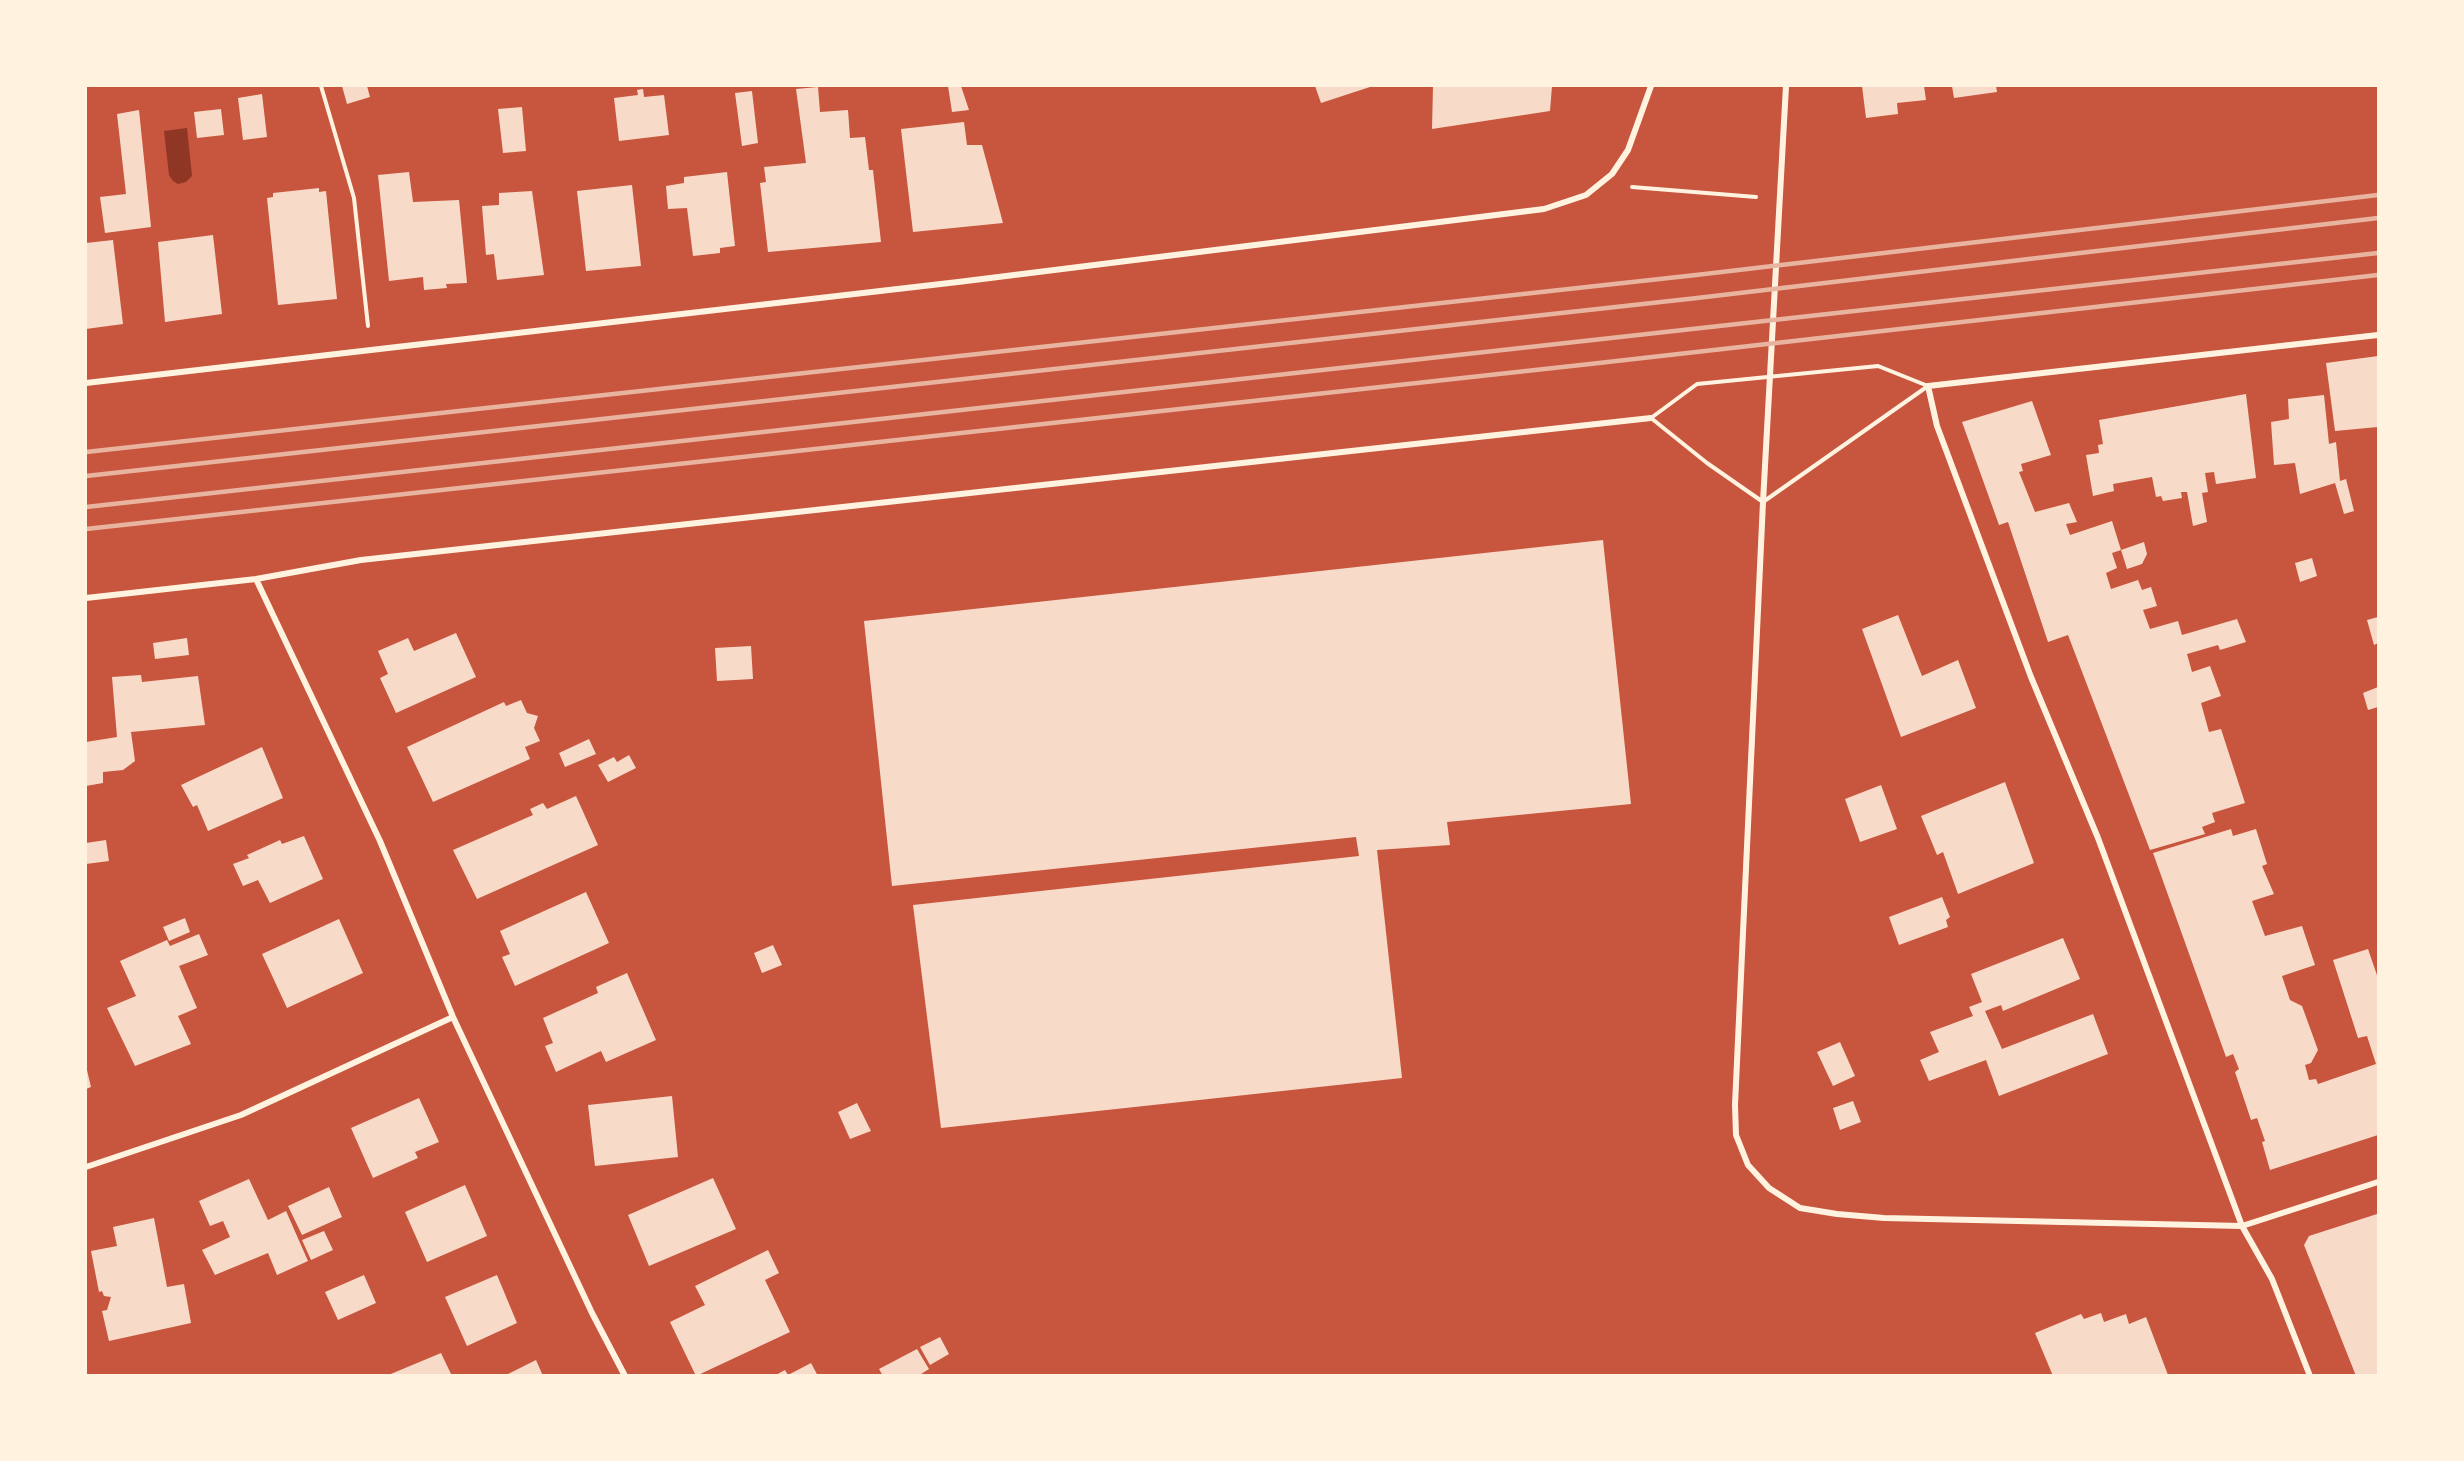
<!DOCTYPE html>
<html>
<head>
<meta charset="utf-8">
<style>
  body { margin:0 }
  #map { position:relative; width:2464px; height:1461px; overflow:hidden; background:#c8553d; font-family:"Asap Condensed",sans-serif }
  canvas { display:block }
  .frame { position:absolute; inset:0; border:87px solid #fff3e0; pointer-events:none }
</style>
</head>
<body>
<div id="map">
<canvas width="2464" height="1461"></canvas>
<div class="frame"></div>
</div>
<script>
const g = document.querySelector('canvas').getContext('2d');
g.lineJoin = 'round';
function fill(path, color) { g.fillStyle = color; g.fill(path, 'evenodd'); }
const shape = rows => new Path2D(rows.map(r => 'M' + r).join(''));
function stroke(path, color, width, dash) { g.strokeStyle = color; g.lineWidth = width; g.lineCap = dash ? 'butt' : 'round'; g.setLineDash(dash || []); g.stroke(path); }
const water = shape([
  [187,128,192,176,186,182,178,184,173,181,169,175,164,131]
]);
const building = shape([
  [342,86,367,86,370,97,347,104],
  [948,86,961,86,969,110,952,112],
  [1315,86,1373,86,1321,103],
  [1433,86,1552,86,1550,111,1432,129],
  [1862,86,1924,86,1926,100,1897,103,1898,114,1866,118],
  [1952,86,1996,86,1997,92,1954,98],
  [818,87,820,112,848,110,850,138,865,137,869,170,873,170,881,242,768,252,760,183,766,182,764,167,806,163,796,89],
  [643,89,644,97,664,95,669,135,619,141,614,98,638,95,637,90],
  [752,91,758,143,742,146,735,93],
  [262,94,267,137,243,140,238,98],
  [522,107,526,151,503,153,498,109],
  [221,109,224,135,197,138,194,112],
  [139,110,151,227,105,233,100,197,126,194,117,114],
  [964,122,967,145,982,145,1003,223,913,232,901,129],
  [409,172,413,202,459,200,467,283,446,284,447,288,424,290,423,277,389,281,378,175],
  [727,172,735,246,720,248,720,253,693,256,687,208,668,209,666,186,684,183,684,177],
  [632,185,641,266,586,271,577,191],
  [319,188,319,192,326,191,337,299,278,305,267,198,273,197,273,193],
  [532,191,544,275,497,280,494,254,486,255,482,206,499,205,499,193],
  [213,235,222,314,165,322,158,242],
  [113,240,123,324,86,329,86,243],
  [2378,356,2378,427,2335,431,2326,363],
  [2246,394,2256,478,2216,484,2214,472,2205,473,2208,492,2202,493,2207,522,2193,526,2187,492,2181,492,2182,498,2163,501,2161,496,2156,497,2152,477,2113,484,2114,491,2093,496,2086,455,2099,453,2098,445,2103,444,2099,420],
  [2324,395,2329,444,2336,442,2340,481,2346,479,2354,511,2344,514,2335,483,2300,494,2295,463,2274,465,2271,422,2289,419,2288,399],
  [2032,401,2051,455,2021,464,2023,471,2019,472,2035,512,2069,503,2077,522,2066,524,2070,535,2112,521,2121,550,2144,542,2147,554,2142,564,2127,569,2121,550,2112,553,2117,568,2106,573,2111,589,2138,580,2142,590,2151,587,2157,606,2143,610,2150,629,2178,621,2182,635,2237,619,2246,642,2220,650,2218,645,2187,654,2192,672,2210,666,2221,696,2201,703,2209,732,2221,729,2245,803,2212,813,2215,822,2202,827,2205,834,2150,850,2068,635,2048,642,2008,522,1999,525,1962,422],
  [1603,540,1631,804,1447,822,1450,845,1377,850,1402,1078,941,1128,913,905,1359,856,1356,837,892,886,864,621],
  [2312,558,2317,576,2300,582,2295,563],
  [1898,615,1922,676,1958,660,1976,708,1901,737,1862,629],
  [2378,617,2378,643,2374,645,2367,620],
  [456,633,476,677,396,713,380,678,388,674,378,651,408,638,414,651],
  [187,638,189,655,155,659,153,643],
  [751,646,753,679,717,681,715,648],
  [141,675,142,682,198,676,205,725,131,732,135,761,123,770,103,772,103,783,86,786,86,742,117,737,112,677],
  [2378,687,2378,707,2368,710,2363,693],
  [521,700,527,713,538,716,534,728,540,741,525,747,530,759,433,802,407,747,504,702,506,706],
  [589,739,596,754,565,767,559,753],
  [262,747,283,798,208,831,197,805,193,807,181,785],
  [629,755,636,768,608,782,598,765,614,757,617,762],
  [2005,782,2034,863,1958,894,1943,852,1937,855,1921,816],
  [1881,785,1897,829,1860,842,1845,799],
  [576,796,598,845,477,899,453,850,533,815,530,809,543,803,547,809],
  [2231,829,2233,836,2256,829,2267,864,2262,866,2274,894,2252,901,2265,936,2302,926,2315,965,2282,976,2290,1000,2302,1006,2318,1050,2311,1063,2305,1065,2309,1080,2316,1079,2318,1084,2376,1064,2367,1036,2358,1038,2333,960,2368,949,2378,978,2378,1135,2270,1170,2262,1142,2265,1141,2257,1118,2251,1120,2235,1072,2239,1069,2233,1054,2226,1057,2153,853],
  [304,836,323,879,270,903,258,880,243,886,233,864,249,858,247,855,280,840,282,844],
  [106,840,109,861,86,864,86,843],
  [586,892,609,943,515,986,502,957,510,954,500,931],
  [1942,897,1950,917,1946,920,1948,927,1899,945,1889,917],
  [185,918,190,932,169,941,163,927],
  [339,919,363,973,287,1008,262,954],
  [199,934,208,955,179,966,197,1008,178,1016,191,1044,135,1066,107,1008,136,996,120,961,167,940,170,946],
  [2063,938,2080,979,2003,1011,2001,1005,1985,1011,2002,1049,2093,1014,2108,1054,1999,1096,1986,1060,1929,1081,1920,1060,1939,1052,1930,1032,1973,1016,1969,1007,1982,1002,1971,974],
  [773,945,782,965,762,973,754,953],
  [627,973,656,1040,606,1062,601,1051,556,1072,545,1046,553,1043,543,1018,598,993,596,987],
  [1840,1042,1855,1076,1833,1086,1817,1052],
  [86,1066,91,1087,86,1089],
  [672,1096,678,1157,595,1166,588,1105],
  [419,1098,439,1142,415,1152,418,1158,373,1178,351,1128],
  [1853,1101,1861,1122,1840,1130,1833,1108],
  [857,1103,871,1131,850,1139,838,1112],
  [713,1178,736,1229,649,1266,628,1215],
  [249,1179,268,1220,286,1211,308,1261,277,1275,268,1253,215,1275,202,1250,230,1237,223,1221,210,1226,199,1201],
  [465,1185,487,1236,427,1262,405,1212],
  [329,1187,342,1217,302,1235,288,1206],
  [2377,1214,2378,1376,2356,1376,2304,1245,2309,1236],
  [154,1218,167,1287,184,1284,191,1323,109,1341,102,1311,107,1310,111,1297,104,1296,102,1291,99,1292,91,1251,117,1246,113,1227],
  [324,1231,333,1250,311,1260,302,1240],
  [768,1250,779,1273,765,1280,790,1332,696,1376,670,1322,705,1305,695,1286],
  [364,1275,376,1303,338,1320,325,1292],
  [497,1275,517,1323,467,1346,445,1297],
  [2101,1313,2104,1322,2126,1314,2129,1324,2146,1317,2168,1375,2053,1376,2035,1333,2081,1314,2084,1319],
  [940,1337,949,1354,930,1365,920,1347],
  [917,1349,929,1369,918,1376,883,1376,879,1369],
  [441,1353,451,1374,448,1376,386,1376],
  [536,1360,543,1376,504,1376],
  [811,1363,818,1376,774,1376,785,1370,788,1375]
]);
const path = shape([
  [321,86,354,198,368,326],
  [1632,187,1756,197],
  [1878,366,1928,386,1763,502,1707,463,1651,418,1697,384,1878,366]
]);
const minor = shape([
  [1786,86,1763,502,1735,1105,1736,1135,1748,1165,1769,1188,1800,1208,1837,1214,1884,1218,2242,1226,2378,1182],
  [86,383,958,282,1544,209,1586,195,1612,174,1628,150,1651,86],
  [256,579,380,841,453,1017,592,1313,625,1376],
  [86,598,256,579,361,560,1651,418],
  [86,1167,241,1115,453,1017],
  [2310,1376,2272,1279,2242,1226,2098,838,2031,677,1937,426,1928,386,2378,335]
]);
const rail = shape([
  [86,452,1696,275,2378,195],
  [86,476,1697,298,2378,218],
  [86,507,2378,253],
  [86,529,1590,364,2378,275]
]);
fill(water, '#8f3625');
fill(building, '#f7dbc8');
stroke(path, '#fff3e0', 4);
stroke(minor, '#fff3e0', 6);
stroke(rail, '#e9b49f', 4.5);
</script>
</body>
</html>
